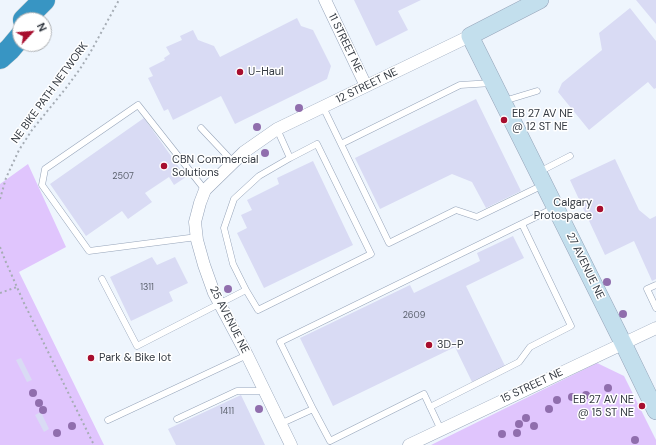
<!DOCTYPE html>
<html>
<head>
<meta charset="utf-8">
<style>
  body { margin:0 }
  #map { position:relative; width:656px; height:445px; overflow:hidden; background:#eef5fd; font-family:"DM Sans",sans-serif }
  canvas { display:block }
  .north { position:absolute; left:12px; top:12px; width:40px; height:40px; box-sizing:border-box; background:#fff; border:1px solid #adb0b3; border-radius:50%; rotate:64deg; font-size:11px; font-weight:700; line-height:16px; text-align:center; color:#333941 }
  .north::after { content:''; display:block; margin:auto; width:14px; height:18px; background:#a70e2e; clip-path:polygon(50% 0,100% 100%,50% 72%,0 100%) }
</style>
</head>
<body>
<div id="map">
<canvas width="656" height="445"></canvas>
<div class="north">N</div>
</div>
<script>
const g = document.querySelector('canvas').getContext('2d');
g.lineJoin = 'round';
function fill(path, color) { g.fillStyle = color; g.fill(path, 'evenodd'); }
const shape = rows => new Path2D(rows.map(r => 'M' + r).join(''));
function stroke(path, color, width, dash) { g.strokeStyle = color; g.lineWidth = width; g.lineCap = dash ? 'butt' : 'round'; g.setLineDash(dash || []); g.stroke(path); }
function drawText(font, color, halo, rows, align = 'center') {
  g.font = font + ' "DM Sans",sans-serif'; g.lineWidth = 3; g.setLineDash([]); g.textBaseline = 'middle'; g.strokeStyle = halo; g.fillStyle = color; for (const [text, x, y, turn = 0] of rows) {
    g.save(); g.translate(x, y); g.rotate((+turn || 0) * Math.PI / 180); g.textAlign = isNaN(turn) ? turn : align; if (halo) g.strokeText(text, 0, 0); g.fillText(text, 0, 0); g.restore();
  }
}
const green = shape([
  [28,164,66,247,19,272,104,445,0,445,0,184],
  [597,363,624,376,656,440,656,445,431,445]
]);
const building = shape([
  [354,0,421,0,398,11,408,30,376,46],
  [636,0,656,0,656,24],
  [630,8,656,41,656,88,654,89,648,82,589,130,558,92,562,83,602,50,599,33],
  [297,18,301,26,313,30,331,66,327,79,235,124,221,96,173,120,168,109,164,111,148,78,153,76,149,68,165,60,164,58,170,54,166,47,182,40,180,36,193,30,198,40,214,46,220,57],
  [476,99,521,191,486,208,472,182,452,174,380,209,355,158],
  [144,118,186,177,174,185,169,177,145,193,152,202,128,219,122,211,86,236,50,184],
  [615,159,639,210,650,219,656,216,656,279,652,281,634,241,605,255,570,180],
  [313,161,353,245,264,288,237,233,247,228,241,215,252,210,247,200,279,184,277,178],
  [513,236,524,258,466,286,505,366,472,382,455,347,333,406,300,338,410,285,414,293,480,261,477,253],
  [152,257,157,265,175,257,188,283,169,292,173,301,131,321,110,277],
  [21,358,32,380,27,382,16,360],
  [241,395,265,445,176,445,168,429],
  [41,412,49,429,44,432,35,415]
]);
const path = shape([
  [0,199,6,178,19,150,32,130,66,88,80,69,90,53,119,0],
  [0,247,5,260,24,303,94,445],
  [0,293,17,287]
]);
const lane = shape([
  [504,101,537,91],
  [323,107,341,144,389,243,456,210,477,217,543,185],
  [201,128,233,162],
  [341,144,460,85,492,83],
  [539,172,570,156],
  [197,237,89,251,42,185,45,169,138,105,205,190],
  [102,279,137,346,246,290,233,264,224,228,234,199,259,176,290,158,277,129],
  [656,285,647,289,656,308],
  [246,290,258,310,371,254,317,144,290,158],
  [430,407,519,362,530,347,571,326,522,224],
  [313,409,330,441,424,394,441,430],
  [177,419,237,391,264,391],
  [108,420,247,355],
  [280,424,313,409,280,342,554,208]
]);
const street = shape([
  [325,0,366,86],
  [291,445,247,355,214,293,204,265,197,240,195,222,200,203,205,190,244,152,277,129,470,36],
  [409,445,656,328]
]);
const secondary = shape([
  [540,0,470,36,623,343,656,411]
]);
const highway = shape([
  [24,20,44,0],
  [0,58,10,49,20,37]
]);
const trees = [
  [299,108],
  [257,127],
  [265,153],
  [607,282],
  [228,289],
  [623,314],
  [608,388],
  [33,393],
  [586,395],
  [572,397],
  [557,400],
  [39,403],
  [259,409],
  [549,409],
  [43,410],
  [526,418],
  [519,424],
  [72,426],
  [534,426],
  [57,433],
  [517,433],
  [502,434],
  [635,440]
];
const markers = [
  [240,72,4,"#a70e2e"],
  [504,120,4,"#a70e2e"],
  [164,166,4,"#a70e2e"],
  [600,209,4,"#a70e2e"],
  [429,345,4,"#a70e2e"],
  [91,358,4,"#a70e2e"],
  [642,406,4,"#a70e2e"]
];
const numberNames = [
  ["2507",123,177],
  ["1311",147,288],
  ["2609",414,316],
  ["1411",227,412]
];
const streetNames = [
  ["11 STREET NE",345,43,64],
  ["12 STREET NE",367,86,-26],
  ["NE BIKE PATH NETWORK",50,93,-54],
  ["27 AVENUE NE",585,266,64],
  ["25 AVENUE NE",229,320,63],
  ["15 STREET NE",532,386,-25]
];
const poiNames = [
  ["U-Haul",248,72],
  ["EB 27 AV NE",512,114],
  ["@ 12 ST NE",512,127],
  ["CBN Commercial",172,160],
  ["Solutions",172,173],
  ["Calgary",592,203,"right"],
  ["Protospace",592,216,"right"],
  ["3D-P",437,345],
  ["Park & Bike lot",99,358],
  ["EB 27 AV NE",634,400,"right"],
  ["@ 15 ST NE",634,413,"right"]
];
fill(green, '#e0c5fd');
fill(building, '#d9dbf4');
stroke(lane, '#96a4b9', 7);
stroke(street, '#96a4b9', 13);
stroke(secondary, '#96a4b9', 18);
stroke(highway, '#d2d3d5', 23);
stroke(path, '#a6adb5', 2, [2, 3]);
stroke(lane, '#fff', 6);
stroke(street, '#fff', 12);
stroke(secondary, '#c3dfed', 17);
stroke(highway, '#3895c3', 22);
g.fillStyle = '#906ead';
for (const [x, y] of trees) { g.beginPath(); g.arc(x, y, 4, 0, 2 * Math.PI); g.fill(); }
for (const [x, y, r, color] of markers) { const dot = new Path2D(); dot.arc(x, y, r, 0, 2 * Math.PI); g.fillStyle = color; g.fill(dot); stroke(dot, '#fff', 1.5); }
drawText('9px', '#5c626e', null, numberNames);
drawText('11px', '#333941', '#fff', streetNames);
drawText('11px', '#333941', '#fff', poiNames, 'left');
</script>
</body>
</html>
